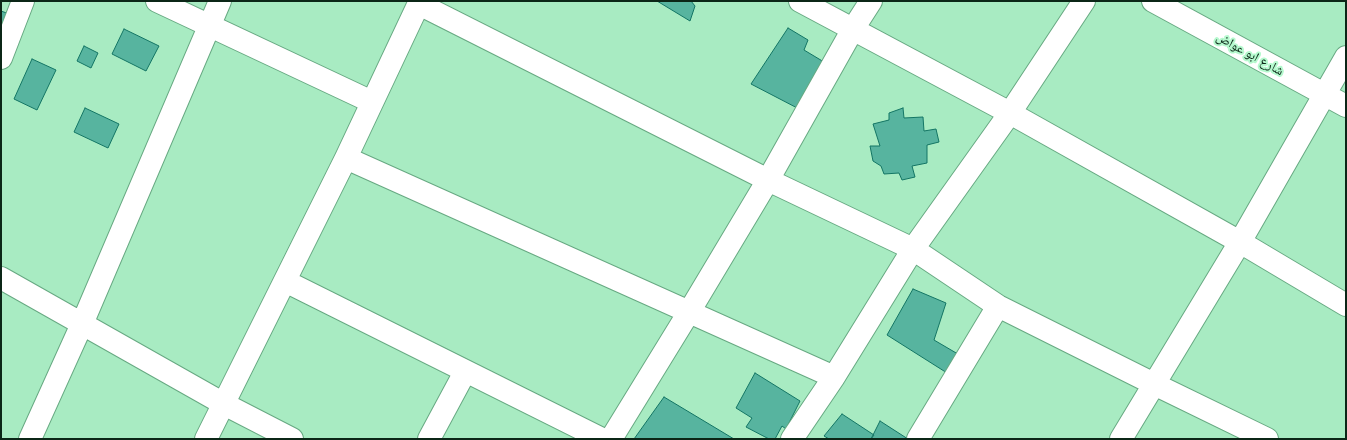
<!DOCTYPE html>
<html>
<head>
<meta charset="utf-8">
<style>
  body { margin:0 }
  #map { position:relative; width:1347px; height:440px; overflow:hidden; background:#a8ebc2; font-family:Inter,sans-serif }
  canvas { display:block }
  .frame { position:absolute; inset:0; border:2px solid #0b2617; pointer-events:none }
</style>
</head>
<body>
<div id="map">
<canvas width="1347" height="440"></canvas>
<div class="frame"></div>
</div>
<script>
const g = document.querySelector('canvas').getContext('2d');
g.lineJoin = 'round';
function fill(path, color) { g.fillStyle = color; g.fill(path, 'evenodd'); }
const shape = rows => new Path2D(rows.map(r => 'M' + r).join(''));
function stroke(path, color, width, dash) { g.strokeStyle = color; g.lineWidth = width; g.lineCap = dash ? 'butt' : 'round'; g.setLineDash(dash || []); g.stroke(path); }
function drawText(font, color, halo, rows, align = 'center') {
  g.font = font + ' Inter,"Noto Naskh Arabic",sans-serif'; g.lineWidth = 4; g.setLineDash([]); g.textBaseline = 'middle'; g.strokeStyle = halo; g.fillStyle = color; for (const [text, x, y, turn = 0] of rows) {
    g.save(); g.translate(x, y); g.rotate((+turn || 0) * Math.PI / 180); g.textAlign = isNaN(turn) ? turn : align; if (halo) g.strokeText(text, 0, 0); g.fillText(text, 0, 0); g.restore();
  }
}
const building = shape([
  [657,1,691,1,695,6,690,21,657,1],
  [1,11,12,15,8,27,1,24,1,11],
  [788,28,808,40,804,50,829,65,803,111,751,84,788,28],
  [124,29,159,46,146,71,112,54,124,29],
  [84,46,98,53,91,68,77,61,84,46],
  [32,59,56,70,37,110,14,99,32,59],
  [85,108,119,124,108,148,74,132,85,108],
  [903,108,904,118,923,117,924,131,936,129,939,142,927,145,927,163,912,166,915,177,902,180,899,173,884,174,881,166,873,161,870,146,880,146,873,124,889,120,889,113,903,108],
  [913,289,946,303,934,340,963,357,955,378,887,335,913,289],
  [755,373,800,401,786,429,782,426,775,439,769,439,746,427,752,418,736,408,755,373],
  [664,397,734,439,634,439,664,397],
  [842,414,874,435,871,439,829,439,824,436,842,414],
  [880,421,908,439,871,439,880,421]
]);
const street = shape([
  [157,1,372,102],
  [800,1,1010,113,1240,242,1346,305],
  [1153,1,1346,106],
  [419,4,768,180,913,249,998,306,1154,384,1267,439],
  [1,58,23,1],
  [346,158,834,377],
  [1,278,224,404,292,439],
  [285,281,602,439],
  [30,439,82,324,220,1],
  [206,439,346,158,420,1],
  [429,439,465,372],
  [611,439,689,312,768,180,853,29,871,1],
  [792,439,834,377,913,249,1010,113,1084,1],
  [918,439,998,306],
  [1121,439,1240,242,1346,57]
]);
const streetNames = [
  ["شارع ابو عواض",1250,54,29]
];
fill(building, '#57b49f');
stroke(building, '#137564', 1);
stroke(street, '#67a982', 24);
stroke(street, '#fff', 22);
drawText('13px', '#0b2617', '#b5f9ce', streetNames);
</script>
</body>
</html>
